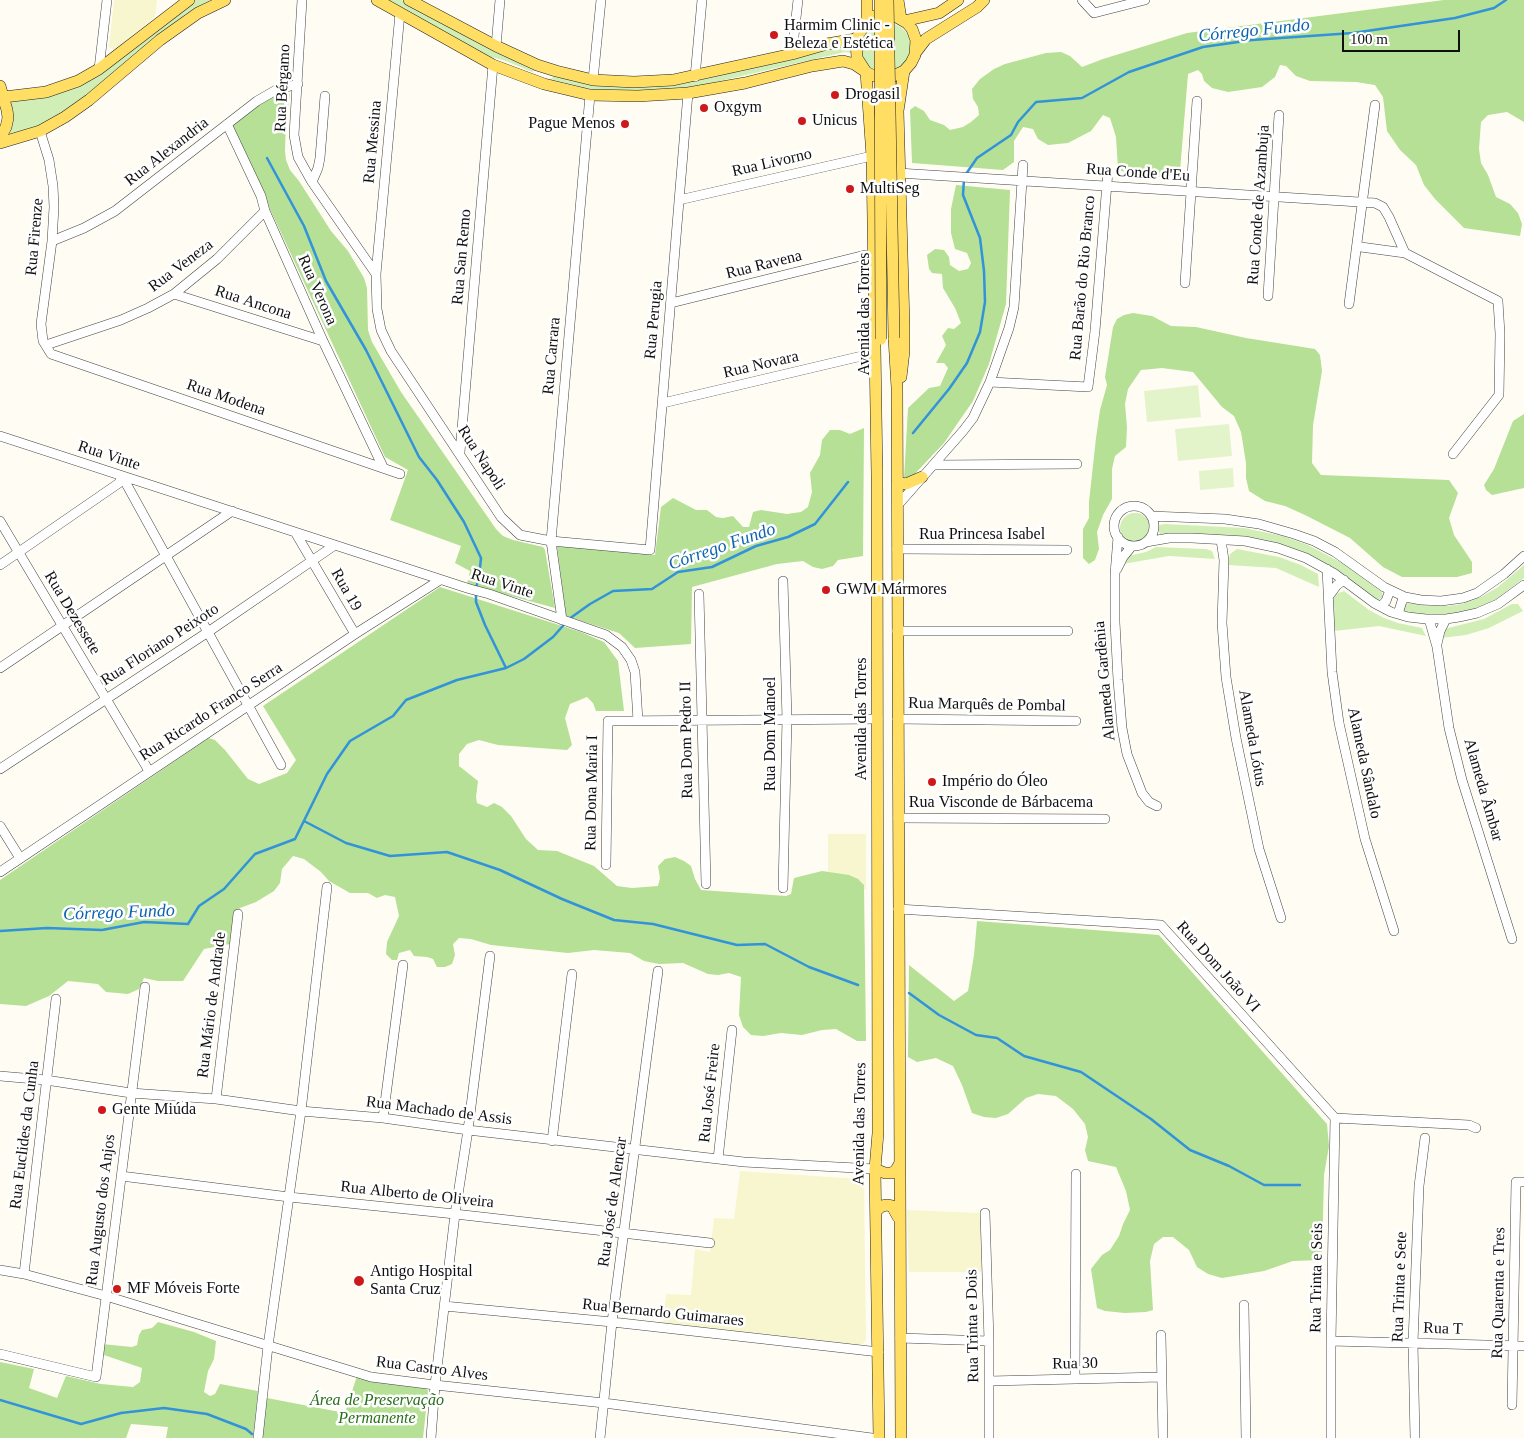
<!DOCTYPE html>
<html>
<head>
<meta charset="utf-8">
<style>
  body { margin:0 }
  #map { position:relative; width:1524px; height:1438px; overflow:hidden; background:#fffdf3; font-family:Georgia,serif }
  canvas { display:block }
  .scale { position:absolute; left:1342px; top:30px; width:118px; height:22px; box-sizing:border-box; border:2px solid #101010; border-top:0; padding-left:6px; font-size:15px; line-height:18px; white-space:nowrap; color:#101010; -webkit-text-stroke:4px #fff; paint-order:stroke }
</style>
</head>
<body>
<div id="map">
<canvas width="1524" height="1438"></canvas>
<div class="scale">100 m</div>
</div>
<script>
const g = document.querySelector('canvas').getContext('2d');
g.lineJoin = 'round';
function fill(path, color) { g.fillStyle = color; g.fill(path, 'evenodd'); }
const shape = rows => new Path2D(rows.map(r => 'M' + r).join(''));
function stroke(path, color, width, dash) { g.strokeStyle = color; g.lineWidth = width; g.lineCap = dash ? 'butt' : 'round'; g.setLineDash(dash || []); g.stroke(path); }
function drawText(font, color, halo, rows, align = 'center') {
  g.font = font + ' Georgia,serif'; g.lineWidth = 5; g.setLineDash([]); g.textBaseline = 'middle'; g.strokeStyle = halo; g.fillStyle = color; for (const [text, x, y, turn = 0] of rows) {
    g.save(); g.translate(x, y); g.rotate((+turn || 0) * Math.PI / 180); g.textAlign = isNaN(turn) ? turn : align; if (halo) g.strokeText(text, 0, 0); g.fillText(text, 0, 0); g.restore();
  }
}
const farmland = shape([
  [114,0,157,0,155,17,114,50,109,47],
  [828,834,866,834,866,889,828,889],
  [740,1171,861,1179,864,1185,866,1339,864,1343,860,1345,663,1323,666,1294,691,1295,695,1249,710,1252,714,1218,734,1219],
  [907,1210,981,1213,981,1272,909,1272]
]);
const green = shape([
  [194,0,210,0,187,13,76,105,46,124,6,138,8,98,63,92],
  [384,0,401,0,481,44,534,71,532,72,506,61,488,56],
  [891,22,902,28,907,33,911,42,912,47,906,65,891,74,869,69,859,52,862,37,869,27,876,23],
  [851,41,851,53,845,52,690,88,644,92,591,89,550,79,555,76,632,85],
  '1120 528a15 15 0 1 1 30 0a15 15 0 1 1-30 0Z',
  [1165,524,1244,528,1283,536,1308,545,1344,564,1382,592,1383,597,1378,600,1374,599,1335,569,1314,557,1294,549,1275,543,1231,537,1160,534,1157,527,1159,525],
  [1156,547,1206,549,1212,551,1215,559,1169,556,1123,564,1128,556,1146,552],
  [1237,549,1279,557,1301,565,1318,574,1319,587,1276,568,1228,565,1230,554],
  [1524,565,1524,578,1491,603,1469,612,1443,616,1415,615,1403,610,1406,604,1408,603,1430,606,1448,606,1462,604,1481,597,1498,587],
  [1344,591,1369,610,1384,618,1398,623,1422,628,1426,636,1379,626,1334,631,1333,599,1336,594],
  [1512,604,1518,604,1523,611,1489,628,1466,635,1441,638,1444,629,1484,619]
]);
const forest = shape([
  [1444,0,1524,0,1524,122,1507,112,1488,115,1481,122,1479,149,1481,163,1488,175,1496,197,1510,204,1518,213,1522,224,1520,236,1464,228,1435,199,1424,185,1416,165,1400,150,1387,131,1383,97,1375,85,1356,82,1310,81,1296,76,1286,66,1280,65,1275,77,1262,87,1228,92,1212,88,1204,81,1202,74,1198,70,1188,74,1180,171,1170,176,1149,178,1130,175,1118,169,1116,137,1110,118,1103,115,1091,131,1068,143,1048,145,1038,139,1033,129,1023,127,1014,141,1014,162,1003,170,912,163,910,110,915,106,924,111,930,120,944,125,950,130,963,127,971,122,979,115,978,107,973,99,972,89,980,79,994,69,1005,64,1046,53,1061,52,1070,56,1082,67,1103,59,1187,33],
  [285,92,289,93,290,95,286,119,285,151,286,160,290,170,299,181,331,231,348,251,364,278,367,288,368,330,372,342,401,392,496,529,503,536,513,540,543,547,545,550,555,608,467,584,470,571,455,563,461,546,390,520,408,470,385,457,231,125,277,93],
  [956,185,1010,190,1006,304,989,364,973,401,944,443,909,480,904,479,908,408,929,388,940,386,948,368,944,363,936,363,946,345,942,336,948,328,954,329,961,323,955,308,943,288,942,274,932,273,929,269,927,255,935,249,944,250,949,257,950,265,959,271,968,269,971,263,967,253,955,249,951,233,951,209],
  [1133,313,1152,316,1171,326,1196,327,1246,338,1315,349,1320,355,1322,371,1313,425,1312,463,1321,475,1449,480,1458,493,1449,518,1454,535,1472,562,1472,573,1457,577,1402,577,1383,567,1350,538,1305,515,1285,506,1265,501,1249,491,1246,478,1246,463,1241,432,1234,416,1222,407,1193,372,1162,368,1141,370,1128,389,1125,404,1127,427,1126,447,1115,456,1112,469,1112,499,1103,515,1097,532,1099,549,1095,560,1089,564,1083,558,1083,529,1089,518,1089,502,1096,438,1100,410,1107,385,1105,377,1113,327,1117,319,1124,315],
  [1524,414,1524,488,1492,495,1486,490,1484,485,1494,469,1513,421],
  [864,428,863,556,838,560,833,566,822,569,813,567,803,561,777,564,692,587,691,644,635,648,619,633,566,616,557,546,655,555,661,507,673,498,696,510,707,510,716,517,723,518,733,516,743,527,749,527,753,512,761,510,787,514,801,512,808,507,812,492,810,473,820,455,822,440,830,430,840,430,850,434],
  [440,587,581,632,604,642,618,661,624,711,596,711,593,703,587,697,570,704,565,718,572,745,567,750,498,745,479,740,467,744,459,754,459,766,478,781,476,797,477,803,487,807,494,803,502,807,511,816,526,839,538,850,557,851,594,866,617,886,632,888,658,886,660,878,658,866,665,859,675,857,684,861,691,866,695,879,701,890,786,896,791,894,794,878,822,871,849,875,858,879,864,885,866,1041,857,1041,836,1029,822,1030,802,1035,781,1033,763,1036,751,1035,743,1027,739,1015,741,977,729,973,718,975,708,974,683,963,659,964,644,961,630,953,594,950,568,953,491,945,471,939,459,938,453,944,455,955,452,964,445,967,437,967,433,959,427,957,414,956,410,950,399,953,397,960,392,960,386,954,387,942,399,916,395,897,385,895,377,898,368,893,350,893,329,881,321,872,304,859,293,856,282,869,280,883,274,891,256,902,240,908,235,915,234,930,230,944,204,949,183,981,158,981,144,978,139,989,128,994,106,992,98,984,68,981,49,996,26,1006,0,1004,0,880,209,738,215,740,225,750,248,779,259,784,287,773,296,760,263,706],
  [977,921,1159,935,1327,1124,1329,1146,1324,1175,1322,1260,1293,1261,1264,1271,1222,1278,1208,1274,1197,1267,1189,1250,1173,1237,1163,1237,1154,1244,1150,1261,1153,1310,1146,1312,1125,1313,1105,1311,1097,1308,1091,1269,1102,1255,1110,1250,1119,1236,1123,1224,1130,1210,1126,1191,1116,1167,1088,1161,1085,1150,1088,1137,1085,1124,1073,1109,1056,1096,1038,1094,1026,1098,1008,1114,996,1118,984,1117,972,1113,962,1085,953,1066,936,1058,917,1062,908,1057,909,965,954,1001,968,991,974,955],
  [158,1322,194,1332,216,1341,214,1359,208,1371,204,1392,210,1396,215,1394,220,1384,258,1391,253,1438,166,1438,168,1427,131,1424,126,1438,0,1438,0,1362,34,1369,29,1388,57,1398,66,1376,101,1384,133,1387,140,1382,142,1368,101,1354,102,1344,132,1347,137,1345,139,1335,142,1330,152,1328],
  [357,1376,426,1388,428,1391,423,1438,262,1438,267,1398,345,1413]
]);
const pitch = shape([
  [1198,385,1201,417,1147,422,1144,391],
  [1229,424,1232,456,1178,461,1175,429],
  [1233,468,1234,487,1200,490,1199,471]
]);
const stream = shape([
  [267,158,304,226,326,281,366,350,419,457,437,480,464,522,481,558,479,577,476,588],
  [966,174,977,158,1011,135,1018,122,1036,102,1082,98,1129,72,1203,47,1252,40,1353,33,1455,18,1494,8,1506,0],
  [913,433,949,389,967,363,980,332,985,302,984,271,980,238,963,195,964,179],
  [476,594,476,602,485,625,506,668],
  [304,821,346,843,390,856,447,852,500,870,562,899,614,920,653,924,737,945,765,944,809,967,858,985],
  [0,931,47,928,102,930,144,922,188,924,199,906,224,889,255,854,295,839,327,774,350,741,393,716,406,700,457,680,506,668,524,659,553,637,569,619,590,604,613,591,652,589,678,572,712,567,756,546,788,537,815,524,848,482],
  [909,993,939,1015,976,1035,997,1038,1024,1056,1081,1072,1151,1119,1190,1150,1229,1166,1264,1185,1300,1185],
  [0,1400,81,1424,121,1413,164,1408,207,1414,246,1429,252,1434]
]);
const minor = shape([
  [302,0,294,135,298,157,312,182,376,274],
  [1082,0,1094,13,1145,0],
  [400,13,376,274,377,309,381,330,391,351,501,517,520,535,551,541,650,550,688,93],
  [496,46,500,0],
  [792,54,798,0],
  [99,69,107,0],
  [695,77,702,0],
  [593,80,601,0],
  [227,124,261,196,265,211,323,341,383,467],
  [40,131,49,160,53,186,54,207,52,241,41,324,43,341,51,354,400,474],
  [898,173,1375,203,1383,207,1389,217,1405,253],
  [312,182,318,168,320,158,325,96],
  [679,200,872,156],
  [52,241,84,228,115,211,257,101,276,90,298,84],
  [1361,247,1405,253,1498,301,1500,334,1499,395,1453,454],
  [1185,283,1197,101],
  [174,294,323,341],
  [1268,296,1279,115],
  [671,303,865,255],
  [1349,304,1375,105],
  [46,345,121,320,148,308,174,294,217,259,265,211],
  [990,382,1088,387,1095,331,1108,171],
  [663,403,866,355],
  [0,436,470,589,489,594,606,635,622,647,631,660,635,672,638,721],
  [460,452,493,65],
  [934,465,1077,464],
  [122,476,281,765],
  [897,506,963,431,973,418,990,382,1009,328,1014,307,1023,165],
  '1114 526a20 20 0 1 1 40 0a20 20 0 1 1-40 0Z',
  [1151,516,1225,519,1259,524,1294,534,1314,541,1335,552,1384,587,1405,597,1421,600,1441,601,1463,598,1477,593,1504,574,1524,556],
  [0,521,149,771],
  [295,532,355,634],
  [1118,537,1115,574,1115,622,1118,680,1122,728,1127,754,1142,793,1149,802,1157,806],
  [1221,540,1224,560,1222,623,1226,677,1236,738,1259,849,1281,918],
  [1146,542,1169,538,1192,538,1245,541,1278,548,1306,558,1335,574,1374,603,1391,612,1408,617,1426,619,1446,619,1459,617,1477,613,1498,604,1524,585],
  [897,549,1067,550],
  [0,565,119,483,122,476],
  [1117,569,1123,557,1132,546],
  [1327,569,1332,672,1339,723,1365,839,1394,931],
  [699,594,706,884],
  [1328,597,1337,585,1344,580],
  [1381,606,1386,601,1390,590],
  [1398,614,1402,601,1405,597],
  [1429,619,1437,647,1449,728,1462,780,1512,939],
  [562,620,551,541,590,95],
  [897,631,1068,631],
  [1437,644,1440,631,1446,619],
  [0,668,232,511],
  [897,719,1076,721],
  [0,769,208,632,335,545],
  [898,818,1105,819],
  [0,826,20,858],
  [606,865,608,721,878,719],
  [0,872,355,634,440,580],
  [783,888,787,719,783,581],
  [898,909,1161,925,1335,1118,1469,1125,1476,1128],
  [0,1076,46,1080,131,1093,216,1099,301,1111,383,1118,468,1130,744,1162,875,1169],
  [216,1099,238,914],
  [383,1118,403,965],
  [552,1141,572,974],
  [718,1159,732,1030],
  [121,1176,289,1197,455,1214,710,1243],
  [985,1213,989,1341,989,1438],
  [0,1270,24,1274,106,1296,371,1377,435,1385,604,1403,872,1438],
  [24,1274,56,999],
  [1244,1305,1246,1438],
  [444,1306,612,1322,879,1352],
  [1161,1335,1163,1438],
  [900,1338,989,1341],
  [1331,1341,1524,1346],
  [0,1354,96,1377,145,987],
  [1075,1379,1076,1174],
  [989,1381,1162,1377],
  [1512,1405,1516,1182,1524,1182],
  [258,1438,268,1346,301,1111,327,887],
  [431,1438,435,1385,455,1214,468,1130,490,956],
  [600,1438,612,1322,658,971],
  [1331,1438,1331,1341,1335,1118],
  [1415,1438,1413,1343,1419,1186,1425,1138]
]);
const major = shape([
  [377,0,493,65,544,84,590,95,638,96,688,93,745,83,812,66,843,61,854,64,866,72,874,76,889,78,904,71,911,63,915,55,916,40,912,29,907,23,893,15,884,14,875,16,867,21,856,39,857,58,866,72,872,156,877,475],
  [409,0,496,46,537,65,556,71,593,80,634,82,673,80,792,54,827,44,856,39],
  [898,0,901,19],
  [867,21,867,0],
  [904,21,939,13,958,0],
  [916,52,926,39,977,7,984,0],
  [0,86,7,110,8,118,6,127,0,138],
  [4,97,46,92,78,81,99,69,189,0],
  [0,143,40,131,65,117,89,100,160,40,198,13,225,0],
  [894,338,897,388,901,1438],
  [901,377,904,351,904,325,898,111,904,71],
  [877,467,878,1133,875,1169,879,1438],
  [897,480,900,483,906,484,922,477],
  [875,1169,885,1173,892,1173,896,1170,900,1163],
  [876,1211,882,1206,887,1205,892,1206,898,1217]
]);
const majorBridge = shape([
  [880,0,881,339],
  [888,0,894,338]
]);
const markers = [
  [774,35,5,"#ce191c"],
  [835,95,5,"#ce191c"],
  [704,108,5,"#ce191c"],
  [802,121,5,"#ce191c"],
  [625,124,5,"#ce191c"],
  [850,189,5,"#ce191c"],
  [826,590,5,"#ce191c"],
  [932,782,5,"#ce191c"],
  [102,1110,5,"#ce191c"],
  [359,1281,6,"#ce191c"],
  [117,1289,5,"#ce191c"]
];
const poiNames = [
  ["Harmim Clinic -",784,26],
  ["Beleza e Estética",784,44],
  ["Drogasil",845,95],
  ["Oxgym",714,108],
  ["Unicus",812,121],
  ["Pague Menos",615,124,"right"],
  ["MultiSeg",860,189],
  ["GWM Mármores",836,590],
  ["Império do Óleo",942,782],
  ["Gente Miúda",112,1110],
  ["Antigo Hospital",370,1272],
  ["Santa Cruz",370,1290],
  ["MF Móveis Forte",127,1289]
];
const streetNames = [
  ["Rua Bérgamo",283,88,-87],
  ["Rua Messina",373,142,-85],
  ["Rua Alexandria",167,152,-38],
  ["Rua Livorno",772,163,-13],
  ["Rua Conde d'Eu",1138,173,4],
  ["Rua Conde de Azambuja",1259,205,-86],
  ["Rua Firenze",35,237,-85],
  ["Rua San Remo",462,257,-85],
  ["Rua Ravena",764,265,-14],
  ["Rua Veneza",181,266,-37],
  ["Rua Barão do Rio Branco",1083,278,-85],
  ["Rua Verona",317,290,66],
  ["Rua Ancona",253,303,18],
  ["Avenida das Torres",865,314,-90],
  ["Rua Perugia",654,320,-85],
  ["Rua Carrara",552,356,-85],
  ["Rua Novara",761,365,-13],
  ["Rua Modena",226,398,19],
  ["Rua Vinte",109,456,18],
  ["Rua Napoli",481,458,57],
  ["Rua Princesa Isabel",982,535],
  ["Rua Vinte",502,584,18],
  ["Rua 19",346,590,60],
  ["Rua Dezessete",72,613,59],
  ["Rua Floriano Peixoto",160,645,-33],
  ["Alameda Gardênia",1105,681,-95],
  ["Rua Marquês de Pombal",987,705,1],
  ["Rua Ricardo Franco Serra",211,712,-33],
  ["Avenida das Torres",862,719,-90],
  ["Rua Dom Manoel",771,734,-90],
  ["Alameda Lótus",1252,738,80],
  ["Rua Dom Pedro II",687,740,-91],
  ["Alameda Sândalo",1364,763,78],
  ["Alameda Âmbar",1483,790,74],
  ["Rua Dona Maria I",592,793,-89],
  ["Rua Visconde de Bárbacema",1001,803],
  ["Rua Dom João VI",1218,967,48],
  ["Rua Mário de Andrade",212,1005,-83],
  ["Rua José Freire",710,1093,-84],
  ["Rua Machado de Assis",439,1111,7],
  ["Avenida das Torres",860,1124,-89],
  ["Rua Euclides da Cunha",25,1135,-83],
  ["Rua Alberto de Oliveira",417,1195,6],
  ["Rua José de Alencar",613,1202,-82],
  ["Rua Augusto dos Anjos",101,1210,-83],
  ["Rua Trinta e Seis",1317,1278,-89],
  ["Rua Trinta e Sete",1400,1287,-88],
  ["Rua Quarenta e Tres",1499,1293,-89],
  ["Rua Bernardo Guimaraes",663,1313,6],
  ["Rua Trinta e Dois",973,1326,-91],
  ["Rua T",1443,1329,2],
  ["Rua 30",1075,1364,-1],
  ["Rua Castro Alves",432,1369,7]
];
const parkNames = [
  ["Área de Preservação",377,1401],
  ["Permanente",377,1419]
];
const waterNames = [
  ["Córrego Fundo",1254,31,-6],
  ["Córrego Fundo",722,547,-19],
  ["Córrego Fundo",119,913,-2]
];
fill(farmland, '#f8f6cf');
fill(green, '#d2eeb7');
fill(forest, '#b5e095');
fill(pitch, '#e4f4ca');
stroke(stream, '#3292da', 2.5);
stroke(minor, '#434343', 10);
stroke(major, '#212121', 12);
stroke(minor, '#fff', 9);
stroke(major, '#ffde63', 11);
stroke(majorBridge, '#212121', 12, []);
stroke(majorBridge, '#ffde63', 11);
for (const [x, y, r, color] of markers) { const dot = new Path2D(); dot.arc(x, y, r, 0, 2 * Math.PI); g.fillStyle = color; g.fill(dot); stroke(dot, '#fff', 2); }
drawText('16px', '#101010', '#fff', poiNames, 'left');
drawText('16px', '#101010', '#fff', streetNames);
drawText('italic 16px', '#286f19', '#fff', parkNames);
drawText('italic 18px', '#0c63af', '#fff', waterNames);
</script>
</body>
</html>
